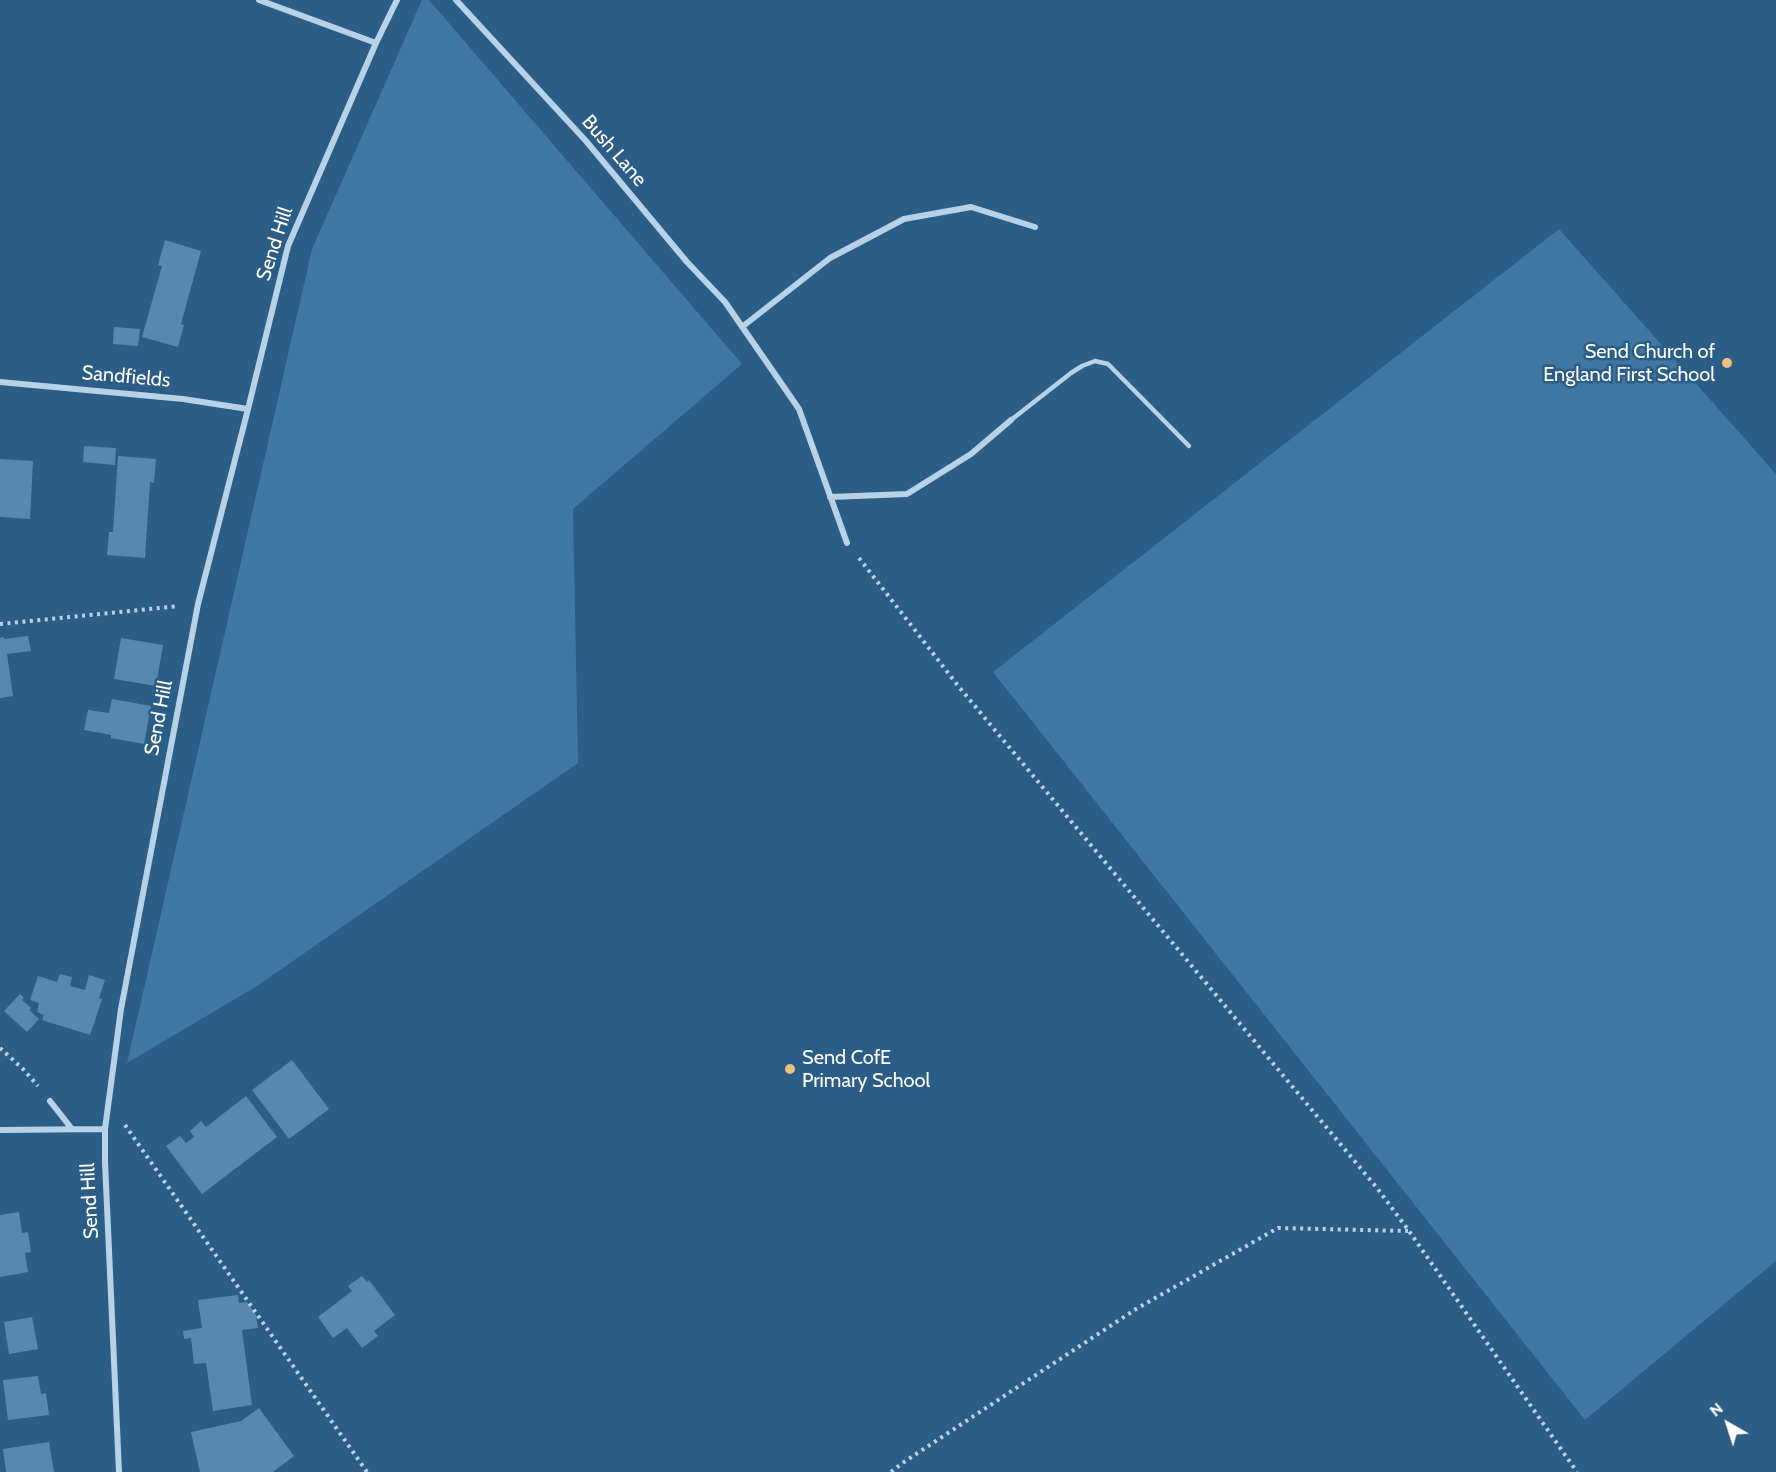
<!DOCTYPE html>
<html>
<head>
<meta charset="utf-8">
<style>
  body { margin:0 }
  #map { position:relative; width:1776px; height:1472px; overflow:hidden; background:#2b5d87; font-family:Cabin,sans-serif }
  canvas { display:block }
  .north { position:absolute; left:1698px; top:1394px; width:60px; height:60px; -webkit-text-stroke:4px #2b5d87; paint-order:stroke; rotate:321deg; font-size:16px; font-weight:700; line-height:24px; text-align:center; color:#fff }
  .north::after { content:''; display:block; margin:auto; width:21px; height:27px; background:#fff; clip-path:polygon(50% 0,100% 100%,50% 72%,0 100%) }
</style>
</head>
<body>
<div id="map">
<canvas width="1776" height="1472"></canvas>
<div class="north">N</div>
</div>
<script>
const g = document.querySelector('canvas').getContext('2d');
g.lineJoin = 'round';
function fill(path, color) { g.fillStyle = color; g.fill(path, 'evenodd'); }
const shape = rows => new Path2D(rows.map(r => 'M' + r).join(''));
function stroke(path, color, width, dash) { g.strokeStyle = color; g.lineWidth = width; g.lineCap = dash ? 'butt' : 'round'; g.setLineDash(dash || []); g.stroke(path); }
function drawText(font, color, halo, rows, align = 'center') {
  g.font = font + ' Cabin,sans-serif'; g.lineWidth = 5; g.setLineDash([]); g.textBaseline = 'middle'; g.strokeStyle = halo; g.fillStyle = color; for (const [text, x, y, turn = 0] of rows) {
    g.save(); g.translate(x, y); g.rotate((+turn || 0) * Math.PI / 180); g.textAlign = isNaN(turn) ? turn : align; if (halo) g.strokeText(text, 0, 0); g.fillText(text, 0, 0); g.restore();
  }
}
const green = shape([
  [422,0,429,0,742,364,573,509,578,763,257,986,127,1063,312,249],
  [1559,229,1776,474,1776,1261,1585,1420,993,672]
]);
const building = shape([
  [165,240,201,251,181,324,184,325,178,347,142,337,162,266,158,265],
  [114,327,140,329,138,346,113,344],
  [84,446,116,448,115,465,83,462],
  [118,456,156,459,154,483,150,482,145,558,107,555,109,532,113,532],
  [0,459,33,461,30,519,0,517],
  [28,636,31,651,7,654,13,696,0,698,0,638,4,637,4,639],
  [121,638,163,645,156,686,114,679],
  [112,699,151,706,144,744,111,738,111,735,84,730,88,710,109,713],
  [60,974,72,977,70,986,85,990,89,975,105,980,99,998,102,999,90,1035,42,1020,44,1015,37,1012,39,1003,30,1000,38,976,57,982],
  [20,994,24,998,22,1000,31,1008,29,1010,39,1019,27,1032,4,1011],
  [292,1060,329,1109,289,1139,252,1090],
  [246,1096,277,1137,202,1194,166,1146,180,1136,186,1143,194,1137,190,1131,201,1121,206,1127],
  [19,1212,22,1233,28,1232,31,1252,25,1253,28,1272,0,1277,0,1215],
  [362,1276,367,1282,369,1280,395,1315,374,1331,378,1336,362,1348,347,1328,333,1338,318,1317,352,1291,348,1286],
  [238,1295,239,1303,247,1302,256,1315,258,1328,242,1330,252,1405,213,1411,206,1363,194,1364,191,1338,184,1339,183,1331,202,1328,198,1300],
  [32,1317,38,1349,9,1354,4,1322],
  [38,1376,41,1394,46,1393,49,1415,8,1420,3,1380],
  [259,1408,294,1456,273,1472,200,1472,191,1432,241,1421],
  [49,1442,54,1472,6,1472,3,1449]
]);
const path = shape([
  [859,558,959,687,1377,1188,1409,1231,1577,1472],
  [0,624,179,606],
  [0,1048,23,1069,38,1086],
  [125,1125,367,1472],
  [891,1472,904,1462,1136,1309,1278,1228,1408,1231]
]);
const service = shape([
  [1011,420,1071,373,1082,366,1095,361,1108,364,1189,446]
]);
const minor = shape([
  [259,0,376,43],
  [456,0,586,141,687,262,725,302,799,409,847,543],
  [742,327,830,258,904,219,971,207,1035,227],
  [0,382,183,399,248,409],
  [830,497,907,494,971,454,1011,420],
  [50,1101,72,1129],
  [0,1130,105,1129],
  [119,1472,105,1162,105,1129,121,1009,198,604,248,409,288,246,376,43,397,0]
]);
const markers = [
  [1727,363,6,"#edc280"],
  [790,1069,6,"#edc280"]
];
const streetNames = [
  ["Bush Lane",614,151,49],
  ["Send Hill",275,244,-72],
  ["Sandfields",126,377,5],
  ["Send Hill",159,718,-79],
  ["Send Hill",90,1201,-93]
];
const poiNames = [
  ["Send Church of",1715,352],
  ["England First School",1715,375],
  ["Send CofE",802,1058,"left"],
  ["Primary School",802,1081,"left"]
];
fill(green, '#4077a3');
fill(building, '#5788b0');
stroke(path, '#b7d2e7', 4, [3, 4.5]);
stroke(service, '#b7d2e7', 4.5);
stroke(minor, '#b7d2e7', 6);
for (const [x, y, r, color] of markers) { const dot = new Path2D(); dot.arc(x, y, r, 0, 2 * Math.PI); g.fillStyle = color; g.fill(dot); stroke(dot, '#2b5d87', 2); }
drawText('20px', '#fff', '#2b5d87', streetNames);
drawText('20px', '#fff', '#2b5d87', poiNames, 'right');
</script>
</body>
</html>
